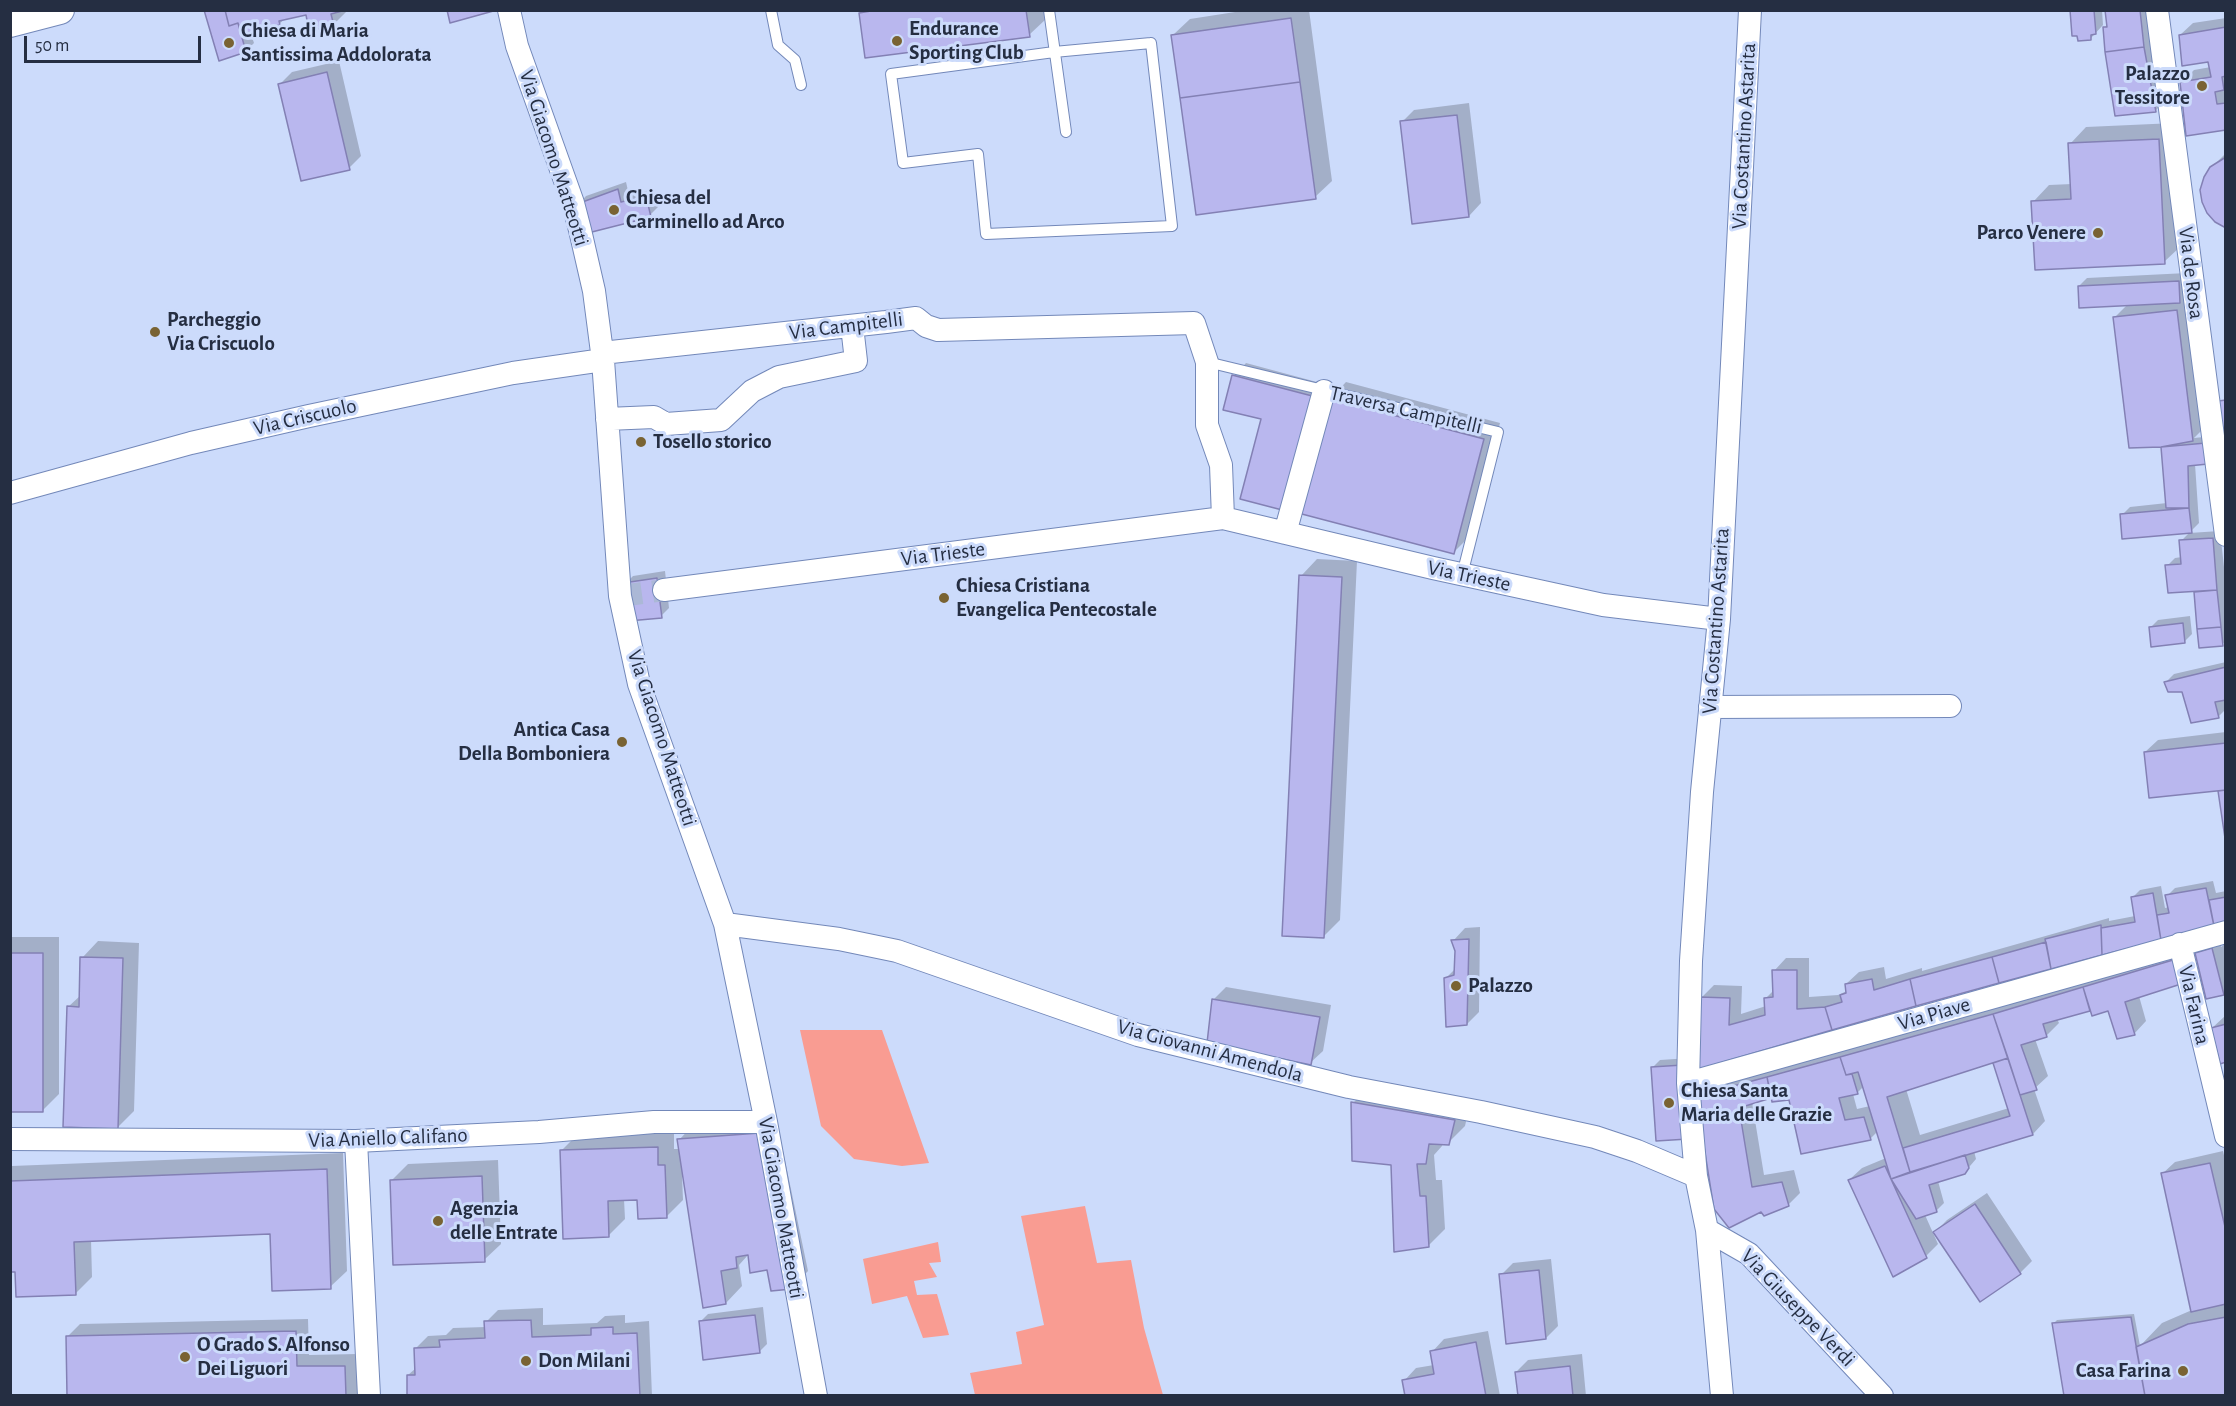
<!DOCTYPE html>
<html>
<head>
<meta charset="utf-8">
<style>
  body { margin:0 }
  #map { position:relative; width:2236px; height:1406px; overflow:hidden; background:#ccdbfb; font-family:"Alegreya Sans",sans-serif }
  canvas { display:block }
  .frame { position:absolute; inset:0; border:12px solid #252e42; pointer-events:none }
  .scale { position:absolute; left:24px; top:36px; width:177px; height:27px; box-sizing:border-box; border:3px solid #252e42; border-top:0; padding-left:8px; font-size:18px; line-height:21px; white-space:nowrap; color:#252e42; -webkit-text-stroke:4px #ccdbfb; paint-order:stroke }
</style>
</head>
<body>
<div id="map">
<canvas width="2236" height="1406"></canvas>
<div class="frame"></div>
<div class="scale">50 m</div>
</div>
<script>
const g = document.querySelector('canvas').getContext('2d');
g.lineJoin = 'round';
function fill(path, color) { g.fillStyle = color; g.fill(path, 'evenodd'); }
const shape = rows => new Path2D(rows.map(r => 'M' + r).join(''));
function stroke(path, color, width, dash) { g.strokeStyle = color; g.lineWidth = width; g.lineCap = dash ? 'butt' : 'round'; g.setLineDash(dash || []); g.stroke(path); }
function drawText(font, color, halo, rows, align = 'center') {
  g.font = font + ' "Alegreya Sans",sans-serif'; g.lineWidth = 6; g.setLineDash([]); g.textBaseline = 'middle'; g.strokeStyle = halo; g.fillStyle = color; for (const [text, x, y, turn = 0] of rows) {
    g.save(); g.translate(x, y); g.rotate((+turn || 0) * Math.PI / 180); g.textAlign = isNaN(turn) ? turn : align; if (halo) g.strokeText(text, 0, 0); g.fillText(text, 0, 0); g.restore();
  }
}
const green = shape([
  [800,1030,882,1030,929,1163,902,1166,854,1159,821,1126],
  [1085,1206,1097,1263,1131,1260,1144,1328,1163,1395,975,1395,970,1373,1022,1364,1016,1332,1044,1325,1021,1216],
  [938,1242,941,1262,929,1263,937,1277,914,1281,917,1295,937,1294,949,1335,923,1338,907,1296,872,1304,863,1259]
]);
const shadow = shape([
  [205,10,348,10,333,25,307,13,286,18,279,24,250,31,254,43,246,51],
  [863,10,1045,10,1046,19,1029,35,860,13],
  [1248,10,1309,10,1332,181,1315,197,1173,35,1190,19],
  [2072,10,2102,10,2103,25,2091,38],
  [2107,10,2148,10,2167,99,2155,111,2104,28,2108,24],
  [2226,18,2226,129,2182,82,2194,70,2211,67,2209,60,2180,35,2193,23],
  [339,61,361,156,349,168,280,84,292,72],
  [1469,103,1481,203,1469,216,1402,122,1414,110],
  [2175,123,2181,246,2164,262,2033,202,2049,185,2072,184,2070,144,2086,127],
  [2226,153,2226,226,2212,167],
  [626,182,629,195,654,189,658,207,650,215,578,205,586,196],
  [2187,273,2209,423,2194,438,2214,436,2195,464,2199,523,2189,533,2220,531,2226,585,2226,641,2222,644,2200,646,2195,590,2167,566,2175,558,2182,557,2181,541,2191,531,2122,515,2130,507,2167,503,2163,445,2114,318,2128,304,2079,286,2087,278],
  [1246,363,1328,385,1298,497,1263,418,1234,376],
  [1346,382,1500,423,1470,536,1453,553,1330,399],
  [1317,559,1357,561,1340,920,1324,936,1301,576],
  [665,571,669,608,661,616,625,584,633,576],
  [2190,616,2192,634,2184,642,2150,628,2158,620],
  [2226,662,2226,698,2224,699,2226,709,2218,717,2184,691,2166,682,2174,674],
  [2226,732,2226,831,2219,791,2222,788,2145,752,2158,740],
  [2213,881,2216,893,2226,891,2226,922,1915,1005,1697,1068,1701,998,1714,985,1742,986,1741,1014,1766,1006,1766,998,1775,989,1774,971,1786,958,1809,958,1809,997,1838,995,1847,991,1846,984,1859,972,1884,967,1886,979,1922,968,1922,971,2109,918,2109,921,2135,916,2132,898,2140,890,2161,886,2165,908,2169,907,2167,896,2175,888],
  [1480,927,1479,1012,1467,1024,1445,979,1456,968,1457,951,1453,941,1465,928],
  [11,937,59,937,59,1094,42,1111,10,1111],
  [98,941,139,943,134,1111,118,1127,68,1007,81,995,82,958],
  [2220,941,2221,947,2226,943,2226,990,2223,993,2196,953,2204,945],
  [2185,948,2139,996,2146,1021,2134,1034,2109,1009,2090,1009,2057,1019,2059,1023,2046,1036,2035,1039,2048,1076,2034,1089,2045,1121,2033,1134,1974,1151,1976,1159,1964,1173,1938,1181,1944,1203,1936,1211,1925,1215,1938,1244,1926,1256,1849,1180,1862,1168,1886,1158,1878,1131,1870,1139,1790,1099,1772,1096,1752,1102,1764,1175,1794,1170,1800,1193,1788,1205,1764,1214,1698,1096,1710,1084],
  [1999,1059,1995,1063,2009,1108,1920,1135,1906,1089],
  [1864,1086,1870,1106,1857,1109,1853,1094,1857,1093],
  [1226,987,1331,1005,1323,1051,1310,1063,1209,1042,1214,999],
  [2225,1016,2226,1016,2226,1061,2212,1028],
  [1690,1058,1695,1130,1652,1068,1660,1060],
  [1369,1087,1470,1104,1465,1126,1448,1143,1443,1143,1442,1146,1434,1155,1436,1180,1442,1180,1445,1229,1428,1246,1392,1164,1353,1103],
  [776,1117,808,1271,792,1288,749,1254,739,1265,742,1286,726,1303,684,1174,682,1175,683,1200,666,1217,639,1199,624,1199,625,1219,608,1236,561,1151,578,1134,674,1131,674,1149,680,1149,679,1140,695,1123],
  [2223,1151,2226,1164,2226,1396,2053,1324,2057,1320,2134,1314,2140,1346,2162,1323,2192,1310,2162,1174,2175,1162],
  [343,1153,347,1271,330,1287,271,1233,91,1239,92,1277,76,1293,16,1271,10,1271,12,1166],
  [498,1160,501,1244,484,1260,392,1180,408,1164],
  [1987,1193,2032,1261,2020,1273,1935,1232,1947,1220],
  [1551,1259,1558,1326,1546,1338,1501,1275,1513,1263],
  [763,1307,767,1344,759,1352,700,1322,708,1314],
  [543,1308,543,1325,597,1323,605,1316,625,1315,625,1323,649,1321,652,1396,409,1396,408,1375,416,1368,415,1349,428,1336,446,1335,453,1328,486,1327,486,1322,498,1310],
  [308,1319,309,1355,357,1354,358,1396,69,1396,68,1336,80,1324],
  [1488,1331,1500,1396,1407,1396,1404,1381,1416,1368,1434,1365,1432,1352,1444,1339],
  [1582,1354,1586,1396,1520,1396,1516,1372,1528,1360]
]);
const building = shape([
  [204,10,225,10,229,26,238,23,246,52,219,61,204,10],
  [225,10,346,10,331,14,334,26,309,31,306,15,279,21,280,25,241,34,238,23,229,26,225,10],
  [447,10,497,10,450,23,447,10],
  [877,10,1026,10,1030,37,865,58,859,13,877,10],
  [2070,10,2094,10,2096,34,2091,35,2091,40,2078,41,2077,36,2072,36,2070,10],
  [2105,10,2140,10,2144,47,2105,52,2103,27,2107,27,2105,10],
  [1291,18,1300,82,1180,98,1171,35,1291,18],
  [2226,27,2226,76,2222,77,2224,90,2215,92,2217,104,2226,103,2226,130,2186,136,2180,82,2211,77,2208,62,2182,66,2179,35,2226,27],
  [2144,47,2156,112,2115,116,2105,52,2144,47],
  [327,72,350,170,301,181,278,84,327,72],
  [1300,82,1316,199,1196,215,1180,98,1300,82],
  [1457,115,1469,217,1412,224,1400,121,1457,115],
  [2159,139,2165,264,2035,270,2031,201,2071,199,2068,143,2159,139],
  [2226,157,2226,228,2215,222,2207,213,2202,202,2200,190,2204,177,2210,167,2226,157],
  [618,189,621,202,646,196,651,217,584,234,577,204,618,189],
  [2179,281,2180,303,2079,308,2078,286,2179,281],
  [2177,310,2193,441,2161,447,2129,448,2113,317,2177,310],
  [1232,375,1316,397,1286,511,1240,499,1261,419,1223,410,1232,375],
  [1328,398,1484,439,1454,554,1298,513,1328,398],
  [2226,400,2226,453,2218,401,2226,400],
  [2206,443,2208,464,2188,466,2189,508,2166,508,2161,447,2206,443],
  [2189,508,2192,533,2122,539,2120,514,2189,508],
  [2213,538,2217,590,2168,593,2165,565,2181,564,2179,540,2213,538],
  [1299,575,1342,577,1324,938,1282,936,1299,575],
  [657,578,662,618,628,621,623,583,657,578],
  [2217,590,2221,627,2197,629,2194,592,2217,590],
  [2183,623,2185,643,2151,647,2149,627,2183,623],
  [2221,627,2223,646,2199,648,2197,629,2221,627],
  [2226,667,2226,700,2215,702,2219,718,2191,723,2182,692,2168,692,2164,682,2226,667],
  [2226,743,2226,790,2149,798,2144,752,2226,743],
  [2226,790,2226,845,2218,791,2226,790],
  [2206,888,2214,926,2161,940,2157,915,2169,913,2165,895,2206,888],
  [2153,893,2161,940,2102,955,2101,928,2135,922,2131,897,2153,893],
  [2226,897,2226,923,2214,926,2209,900,2226,897],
  [2101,925,2102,955,2051,969,2045,939,2101,925],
  [1469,939,1467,1025,1446,1027,1444,978,1454,975,1455,951,1451,940,1469,939],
  [2046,942,2051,969,1999,983,1992,957,2046,942],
  [2212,948,2224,995,2206,999,2195,953,2212,948],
  [10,953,43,953,43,1112,10,1112,10,953],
  [80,957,123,958,118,1129,63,1127,67,1006,79,1007,80,957],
  [1992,957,1999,983,1916,1006,1910,979,1992,957],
  [2173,960,2181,984,2125,1002,2135,1035,2117,1039,2108,1011,2092,1016,2083,987,2173,960],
  [1772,970,1797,970,1797,1009,1825,1007,1832,1030,1696,1070,1700,997,1730,998,1729,1025,1765,1015,1764,998,1773,997,1772,970],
  [1872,979,1874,990,1910,979,1916,1006,1832,1030,1825,1007,1842,1002,1840,995,1846,993,1845,984,1872,979],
  [2083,987,2090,1011,2043,1024,2047,1037,2021,1045,2037,1090,2020,1095,1993,1014,2083,987],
  [1212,999,1320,1017,1311,1065,1207,1043,1212,999],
  [1993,1014,2008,1058,1887,1097,1910,1172,1891,1179,1858,1072,1846,1075,1840,1057,1993,1014],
  [2226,1024,2226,1062,2220,1064,2211,1028,2226,1024],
  [1840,1057,1846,1075,1852,1074,1858,1094,1839,1098,1845,1120,1864,1117,1871,1140,1801,1154,1789,1100,1772,1102,1767,1077,1840,1057],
  [2008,1058,2033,1135,1910,1172,1903,1148,2010,1116,1993,1063,2008,1058],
  [1683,1065,1688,1139,1656,1141,1651,1067,1683,1065],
  [1767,1077,1771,1098,1739,1108,1752,1187,1782,1182,1789,1206,1764,1216,1761,1212,1729,1228,1714,1209,1696,1096,1767,1077],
  [1351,1102,1455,1120,1449,1145,1429,1144,1426,1164,1417,1164,1420,1196,1426,1196,1429,1247,1394,1252,1391,1165,1352,1161,1351,1102],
  [760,1133,792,1289,771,1291,767,1270,750,1273,748,1255,736,1257,737,1268,721,1271,726,1304,703,1308,677,1139,760,1133],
  [658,1147,658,1165,665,1165,667,1218,638,1219,637,1200,608,1201,609,1237,563,1239,560,1150,658,1147],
  [1965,1155,1969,1168,1965,1174,1929,1185,1937,1212,1916,1219,1891,1179,1965,1155],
  [2210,1163,2226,1231,2226,1304,2191,1312,2161,1173,2210,1163],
  [1885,1166,1927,1258,1893,1277,1848,1180,1885,1166],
  [327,1169,331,1289,272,1291,270,1234,74,1242,76,1295,16,1297,15,1272,10,1272,10,1181,327,1169],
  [482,1176,485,1262,393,1265,390,1180,482,1176],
  [1975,1204,2021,1274,1980,1302,1933,1232,1975,1204],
  [1539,1270,1546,1339,1506,1344,1499,1274,1539,1270],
  [755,1315,760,1353,703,1360,699,1321,755,1315],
  [2131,1317,2145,1396,2064,1396,2052,1323,2131,1317],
  [2226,1317,2226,1396,2145,1396,2136,1347,2188,1324,2226,1317],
  [531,1320,532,1337,591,1335,591,1328,613,1327,613,1334,637,1333,640,1396,407,1396,407,1375,415,1375,414,1348,440,1347,439,1340,485,1338,484,1321,531,1320],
  [296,1331,297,1366,345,1366,346,1396,67,1396,66,1336,296,1331],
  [1476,1342,1486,1396,1405,1396,1402,1380,1434,1374,1430,1351,1476,1342],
  [1570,1366,1573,1396,1518,1396,1515,1372,1570,1366]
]);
const minorTunnel = shape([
  [620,596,664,590]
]);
const service = shape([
  [771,10,778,45,795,60,801,85],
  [1049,10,1066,132],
  [1151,43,1172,226,986,234,978,154,903,163,891,74,1054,52,1151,43],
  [1207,362,1498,432,1462,575]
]);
const minor = shape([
  [509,10,517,46,573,203,580,230,594,291,603,360,620,596,639,684,725,924,766,1122,816,1396],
  [2157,10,2226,535],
  [602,353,886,322,916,318,926,326,938,330,1194,323,1207,362,1207,425,1221,465,1223,518],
  [607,419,654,417,666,424,721,420,752,391,779,377,856,361,852,326],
  [10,493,191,443,309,416,513,373,603,360],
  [1285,533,1324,391],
  [664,590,1223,518,1433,568,1603,605,1719,619],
  [1710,707,1950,706],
  [725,924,839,939,897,951,1138,1035,1349,1087,1481,1112,1595,1137,1637,1151,1696,1176],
  [2180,944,2226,1136],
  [1688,1083,2226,932],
  [10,1139,356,1141,539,1132,654,1122,766,1122],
  [356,1141,369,1396],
  [1707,1230,1749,1254,1882,1396],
  [1722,1396,1707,1230,1696,1176,1688,1083,1691,961,1702,792,1719,619,1750,10]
]);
const tertiary = shape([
  [10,23,60,10]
]);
const markers = [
  [897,41,6,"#796333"],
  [229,43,6,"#796333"],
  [2202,86,6,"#796333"],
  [614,210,6,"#796333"],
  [2098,233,6,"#796333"],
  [155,332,6,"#796333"],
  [641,442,6,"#796333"],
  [944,598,6,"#796333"],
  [622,742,6,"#796333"],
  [1456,986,6,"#796333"],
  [1669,1103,6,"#796333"],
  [438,1221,6,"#796333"],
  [185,1357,6,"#796333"],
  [526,1361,6,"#796333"],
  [2183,1371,6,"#796333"]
];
const poiNames = [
  ["Endurance",909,29],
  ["Sporting Club",909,53],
  ["Chiesa di Maria",241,31],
  ["Santissima Addolorata",241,55],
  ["Palazzo",2190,74,"right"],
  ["Tessitore",2190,98,"right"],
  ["Chiesa del",626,198],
  ["Carminello ad Arco",626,222],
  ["Parco Venere",2086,233,"right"],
  ["Parcheggio",167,320],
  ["Via Criscuolo",167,344],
  ["Tosello storico",653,442],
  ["Chiesa Cristiana",956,586],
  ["Evangelica Pentecostale",956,610],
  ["Antica Casa",610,730,"right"],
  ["Della Bomboniera",610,754,"right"],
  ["Palazzo",1468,986],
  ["Chiesa Santa",1681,1091],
  ["Maria delle Grazie",1681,1115],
  ["Agenzia",450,1209],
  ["delle Entrate",450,1233],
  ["O Grado S. Alfonso",197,1345],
  ["Dei Liguori",197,1369],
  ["Don Milani",538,1361],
  ["Casa Farina",2171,1371,"right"]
];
const streetNames = [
  ["Via Costantino Astarita",1744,136,-87],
  ["Via Giacomo Matteotti",554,158,72],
  ["Via de Rosa",2191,273,83],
  ["Via Campitelli",846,326,-7],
  ["Traversa Campitelli",1406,410,13],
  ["Via Criscuolo",305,417,-13],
  ["Via Trieste",943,554,-7],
  ["Via Trieste",1469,576,12],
  ["Via Costantino Astarita",1716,621,-86],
  ["Via Giacomo Matteotti",662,738,72],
  ["Via Farina",2194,1005,77],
  ["Via Piave",1934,1014,-16],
  ["Via Giovanni Amendola",1210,1051,15],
  ["Via Aniello Califano",388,1138,-2],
  ["Via Giacomo Matteotti",781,1208,80],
  ["Via Giuseppe Verdi",1798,1308,46]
];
fill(green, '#f99c92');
fill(shadow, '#0003');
fill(building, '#b9b7ee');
stroke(building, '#8380b4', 1.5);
stroke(minorTunnel, '#abb8d6', 22, [22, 11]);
stroke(service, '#7388b9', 12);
stroke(minor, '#7388b9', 24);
stroke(tertiary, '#7388b9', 30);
stroke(service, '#fff', 10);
stroke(minor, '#fff', 22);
stroke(tertiary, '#fff', 28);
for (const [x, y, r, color] of markers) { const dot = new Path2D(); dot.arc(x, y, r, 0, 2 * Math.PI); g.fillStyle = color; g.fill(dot); stroke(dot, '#ccdbfb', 2); }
drawText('bold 21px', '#252e42', '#ccdbfb', poiNames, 'left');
drawText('21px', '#252e42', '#ccdbfb', streetNames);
</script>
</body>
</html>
